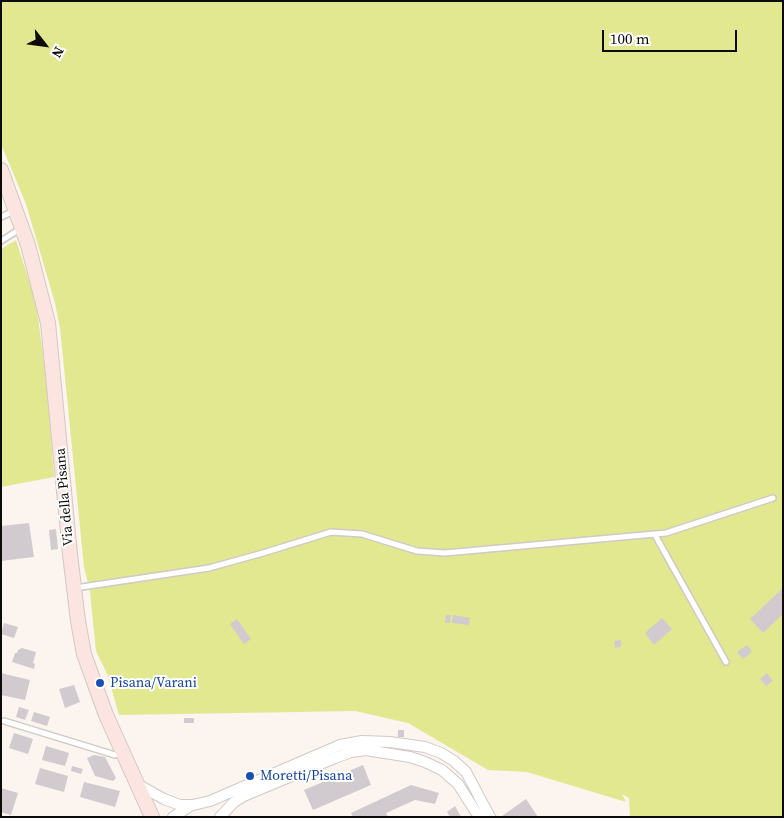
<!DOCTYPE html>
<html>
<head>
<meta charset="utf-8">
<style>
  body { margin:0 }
  #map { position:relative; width:784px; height:818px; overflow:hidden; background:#fbf4ef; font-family:"Source Serif 4",serif }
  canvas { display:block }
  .frame { position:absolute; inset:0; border:2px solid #0d0b09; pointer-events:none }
  .north { position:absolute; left:20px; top:20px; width:50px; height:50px; -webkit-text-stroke:4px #fff; paint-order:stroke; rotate:120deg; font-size:14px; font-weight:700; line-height:20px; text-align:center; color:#0d0b09 }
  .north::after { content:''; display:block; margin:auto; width:18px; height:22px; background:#0d0b09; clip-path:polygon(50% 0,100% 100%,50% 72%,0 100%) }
  .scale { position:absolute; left:602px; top:30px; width:135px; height:22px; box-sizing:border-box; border:2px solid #0d0b09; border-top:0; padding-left:6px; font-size:15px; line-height:18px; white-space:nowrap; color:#0d0b09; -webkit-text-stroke:4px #fff; paint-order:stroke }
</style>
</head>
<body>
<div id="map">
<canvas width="784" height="818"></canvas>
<div class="frame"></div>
<div class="north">N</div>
<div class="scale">100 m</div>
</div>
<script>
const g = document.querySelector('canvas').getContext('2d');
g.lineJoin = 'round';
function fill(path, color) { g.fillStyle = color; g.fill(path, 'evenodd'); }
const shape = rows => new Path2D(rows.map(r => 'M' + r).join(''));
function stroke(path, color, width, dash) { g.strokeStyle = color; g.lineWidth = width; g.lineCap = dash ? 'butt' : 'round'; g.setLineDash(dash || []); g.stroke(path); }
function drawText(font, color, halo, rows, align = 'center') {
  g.font = font + ' "Source Serif 4",serif'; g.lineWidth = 4; g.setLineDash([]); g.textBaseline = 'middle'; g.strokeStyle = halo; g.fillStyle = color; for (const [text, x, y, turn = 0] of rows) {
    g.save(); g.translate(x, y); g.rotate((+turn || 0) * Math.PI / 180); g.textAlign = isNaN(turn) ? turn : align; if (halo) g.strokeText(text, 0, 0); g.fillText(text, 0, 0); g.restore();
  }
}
const green = shape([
  [1,1,783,1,783,817,630,817,629,798,622,794,626,802,527,772,488,770,408,723,355,711,119,715,108,676,96,651,90,592,84,567,60,328,55,303,26,204,1,144],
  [16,240,36,303,47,384,54,477,1,487,1,249]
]);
const building = shape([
  [29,523,34,557,1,561,1,526],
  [56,529,58,549,51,550,49,530],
  [783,588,783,614,763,633,750,619],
  [446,615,451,615,450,623,445,623],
  [453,615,470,618,469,625,452,623],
  [662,618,672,629,654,645,645,633],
  [237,619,251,639,244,644,230,624],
  [4,623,18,627,14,638,1,634],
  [621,640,621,647,615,648,614,641],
  [747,645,752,652,743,659,737,652],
  [22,648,36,652,33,663,35,664,34,669,12,662,15,653,17,653,18,650],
  [1,673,30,680,25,700,1,695],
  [767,673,773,681,766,686,760,679],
  [74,685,80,702,65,708,59,689],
  [19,707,29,710,25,720,16,717],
  [34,712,50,717,47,726,31,721],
  [184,718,194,718,194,723,184,723],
  [398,730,404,730,404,737,398,737],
  [14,733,33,739,28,754,9,748],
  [46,746,69,753,65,766,42,760],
  [94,755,105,757,116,778,113,781,95,776,87,758],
  [363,765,371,785,313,810,304,790],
  [72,766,83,769,81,774,71,771],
  [40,768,68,776,64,792,35,784],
  [84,782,120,791,115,807,80,797],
  [411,785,439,793,435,804,415,800,386,813,388,817,353,817,351,813],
  [1,788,18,793,11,815,1,812],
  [526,799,538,817,503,817,502,816],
  [455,806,461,817,450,817,447,812]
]);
const lane = shape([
  [1,217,14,211],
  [1,241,20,229],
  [655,535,726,662],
  [75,588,209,568,263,553,331,532,362,534,417,551,445,553,666,533,773,498],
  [4,721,115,755,120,751]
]);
const street = shape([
  [137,784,164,799,180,805,193,805,210,801,340,745,362,741,390,742,425,747,441,753,454,761,466,772,490,817],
  [173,817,192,805],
  [220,817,234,802,244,796,335,758,351,752,366,750,410,757,425,762,442,770,458,784,479,817]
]);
const secondary = shape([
  [1,170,28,245,48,323,70,554,78,621,84,654,106,715,152,817]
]);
const markers = [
  [100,683,5,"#1a4fb4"],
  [250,776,5,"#1a4fb4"]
];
const streetNames = [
  ["Via della Pisana",65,497,-95]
];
const transitNames = [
  ["Pisana/Varani",110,683],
  ["Moretti/Pisana",260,776]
];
fill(green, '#e2e890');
fill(building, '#d1cbd0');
stroke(lane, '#d0c9c5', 8);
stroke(street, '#d0c9c5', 12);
stroke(secondary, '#d0c9c5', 16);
stroke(lane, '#fff', 5);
stroke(street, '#fff', 10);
stroke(secondary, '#fce5e0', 14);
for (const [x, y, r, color] of markers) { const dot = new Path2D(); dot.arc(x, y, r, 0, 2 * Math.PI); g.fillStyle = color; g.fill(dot); stroke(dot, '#fff', 2); }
drawText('14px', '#0d0b09', '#fff', streetNames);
drawText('14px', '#164399', '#fff', transitNames, 'left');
</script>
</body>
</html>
